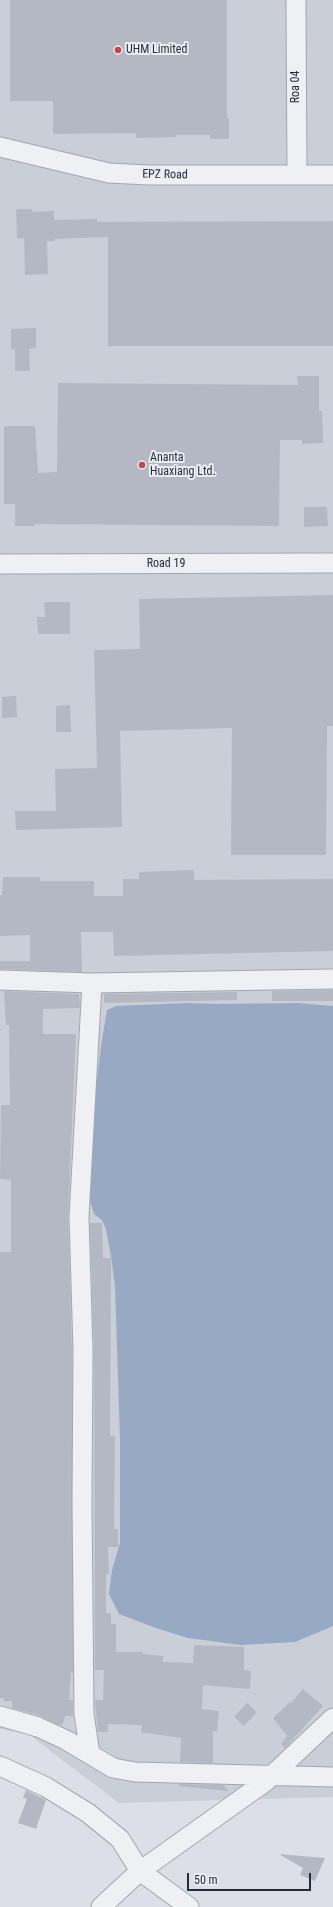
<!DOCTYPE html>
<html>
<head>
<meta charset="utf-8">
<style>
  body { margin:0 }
  #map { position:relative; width:333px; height:1907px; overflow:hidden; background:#dcdfe5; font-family:"Roboto Condensed",sans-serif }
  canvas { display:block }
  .scale { position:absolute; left:187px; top:1873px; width:124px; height:18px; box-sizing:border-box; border:2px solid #272c3b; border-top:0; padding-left:5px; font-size:12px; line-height:14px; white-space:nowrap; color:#272c3b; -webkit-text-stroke:3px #ebeef3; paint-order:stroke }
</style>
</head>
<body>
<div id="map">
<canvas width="333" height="1907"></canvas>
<div class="scale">50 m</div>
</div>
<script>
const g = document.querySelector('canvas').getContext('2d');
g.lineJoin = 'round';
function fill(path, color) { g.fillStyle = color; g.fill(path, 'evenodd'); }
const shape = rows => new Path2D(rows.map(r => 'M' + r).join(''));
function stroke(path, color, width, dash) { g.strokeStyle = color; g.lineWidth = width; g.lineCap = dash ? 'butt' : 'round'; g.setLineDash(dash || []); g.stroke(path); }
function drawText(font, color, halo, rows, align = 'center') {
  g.font = font + ' "Roboto Condensed",sans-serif'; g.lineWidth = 4; g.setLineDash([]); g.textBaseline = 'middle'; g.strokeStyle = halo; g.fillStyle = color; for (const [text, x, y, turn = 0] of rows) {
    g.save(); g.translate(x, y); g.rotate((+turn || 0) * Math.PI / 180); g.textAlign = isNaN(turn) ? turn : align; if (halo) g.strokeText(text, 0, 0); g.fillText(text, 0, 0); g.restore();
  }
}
const built = shape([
  [0,0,333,0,333,1797,119,1803,28,1734,0,1729]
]);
const water = shape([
  [188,1003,216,1004,297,1003,333,1006,333,1626,295,1642,241,1645,188,1638,156,1628,119,1614,109,1594,112,1570,120,1543,120,1439,115,1286,111,1256,106,1229,102,1220,94,1214,89,1198,93,1115,101,1046,107,1010,116,1006]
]);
const building = shape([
  [10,0,227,0,227,118,229,118,229,139,210,139,210,135,176,135,176,137,136,138,136,133,53,134,53,101,10,101],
  [16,209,32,209,32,212,54,211,54,220,97,219,97,222,333,221,333,346,108,346,108,237,55,239,55,241,47,241,48,274,25,275,24,238,17,239],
  [36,328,36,348,29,349,30,371,15,371,15,349,11,349,11,329],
  [297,376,319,376,319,411,322,411,323,443,302,444,302,440,280,440,279,526,35,524,35,526,15,526,15,504,4,504,4,426,35,426,38,473,57,472,58,383,298,385],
  [304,507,327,507,328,526,304,527],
  [333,595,333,726,327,726,326,855,231,855,232,728,120,731,122,827,16,830,15,811,56,811,55,769,97,768,94,650,140,649,139,599],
  [44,602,70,602,70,634,38,634,37,617,45,617],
  [16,696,17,717,2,718,2,697],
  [70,705,71,732,56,732,56,706],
  [194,870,194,880,333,879,333,951,114,956,113,932,81,932,82,972,0,969,0,961,30,961,30,935,0,936,0,895,2,895,3,877,40,877,40,881,94,881,94,896,123,896,123,879,139,879,139,872],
  [333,990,333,1001,272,1001,272,991],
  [4,991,79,994,80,1008,43,1009,43,1034,76,1034,68,1217,72,1350,73,1673,71,1672,69,1700,73,1700,73,1716,65,1716,63,1724,59,1725,41,1716,12,1708,12,1701,4,1701,4,1698,0,1698,0,1252,11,1252,11,1180,0,1179,1,1105,10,1105,9,1025,6,1025],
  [237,992,237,1000,104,1003,104,994],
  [90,1223,102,1223,103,1258,111,1258,110,1436,115,1436,114,1529,118,1529,118,1547,108,1547,109,1574,106,1574,106,1613,111,1613,111,1624,116,1624,116,1652,142,1652,142,1654,163,1656,163,1662,193,1663,194,1645,244,1647,244,1670,251,1671,250,1689,203,1685,202,1709,219,1711,217,1732,213,1731,213,1763,180,1762,181,1738,141,1732,142,1725,108,1724,108,1732,98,1732,95,1700,103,1700,104,1670,95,1670,94,1350],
  [303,1689,323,1706,285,1748,281,1744,287,1736,273,1718,290,1702,291,1703],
  [247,1703,257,1712,244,1726,234,1717],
  [179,1784,223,1785,229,1791,179,1786],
  [26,1790,46,1800,36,1829,18,1823,27,1799,23,1798],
  [279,1854,325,1858,315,1881,300,1875,303,1868]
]);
const minor = shape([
  [296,0,297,175],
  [0,147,109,173,148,175,333,175],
  [0,564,333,563],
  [0,980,92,983,333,979],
  [0,1716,38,1727,66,1740,113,1768,135,1772,333,1777],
  [90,1754,84,1714,82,1502,83,1350,79,1217,92,983],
  [0,1766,46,1787,88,1813,120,1839,140,1871,189,1907],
  [101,1907,140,1871,265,1782,333,1718]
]);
const markers = [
  [118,50,4,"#c5464d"],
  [142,465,4,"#c5464d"]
];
const poiNames = [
  ["UHM Limited",126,50],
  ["Ananta",150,458],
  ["Huaxiang Ltd.",150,472]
];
const streetNames = [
  ["Roa 04",296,87,-90],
  ["EPZ Road",165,175,1],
  ["Road 19",166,564]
];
fill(built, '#caced7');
fill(water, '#98a9c4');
fill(building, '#b4b8c2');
stroke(minor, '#a2a6af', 21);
stroke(minor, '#eef0f4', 19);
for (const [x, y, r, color] of markers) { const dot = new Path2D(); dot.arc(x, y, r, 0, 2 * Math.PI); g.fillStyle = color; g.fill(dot); stroke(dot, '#ebeef3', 1.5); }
drawText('12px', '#272c3b', '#ebeef3', poiNames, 'left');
drawText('12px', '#272c3b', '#ebeef3', streetNames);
</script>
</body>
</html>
